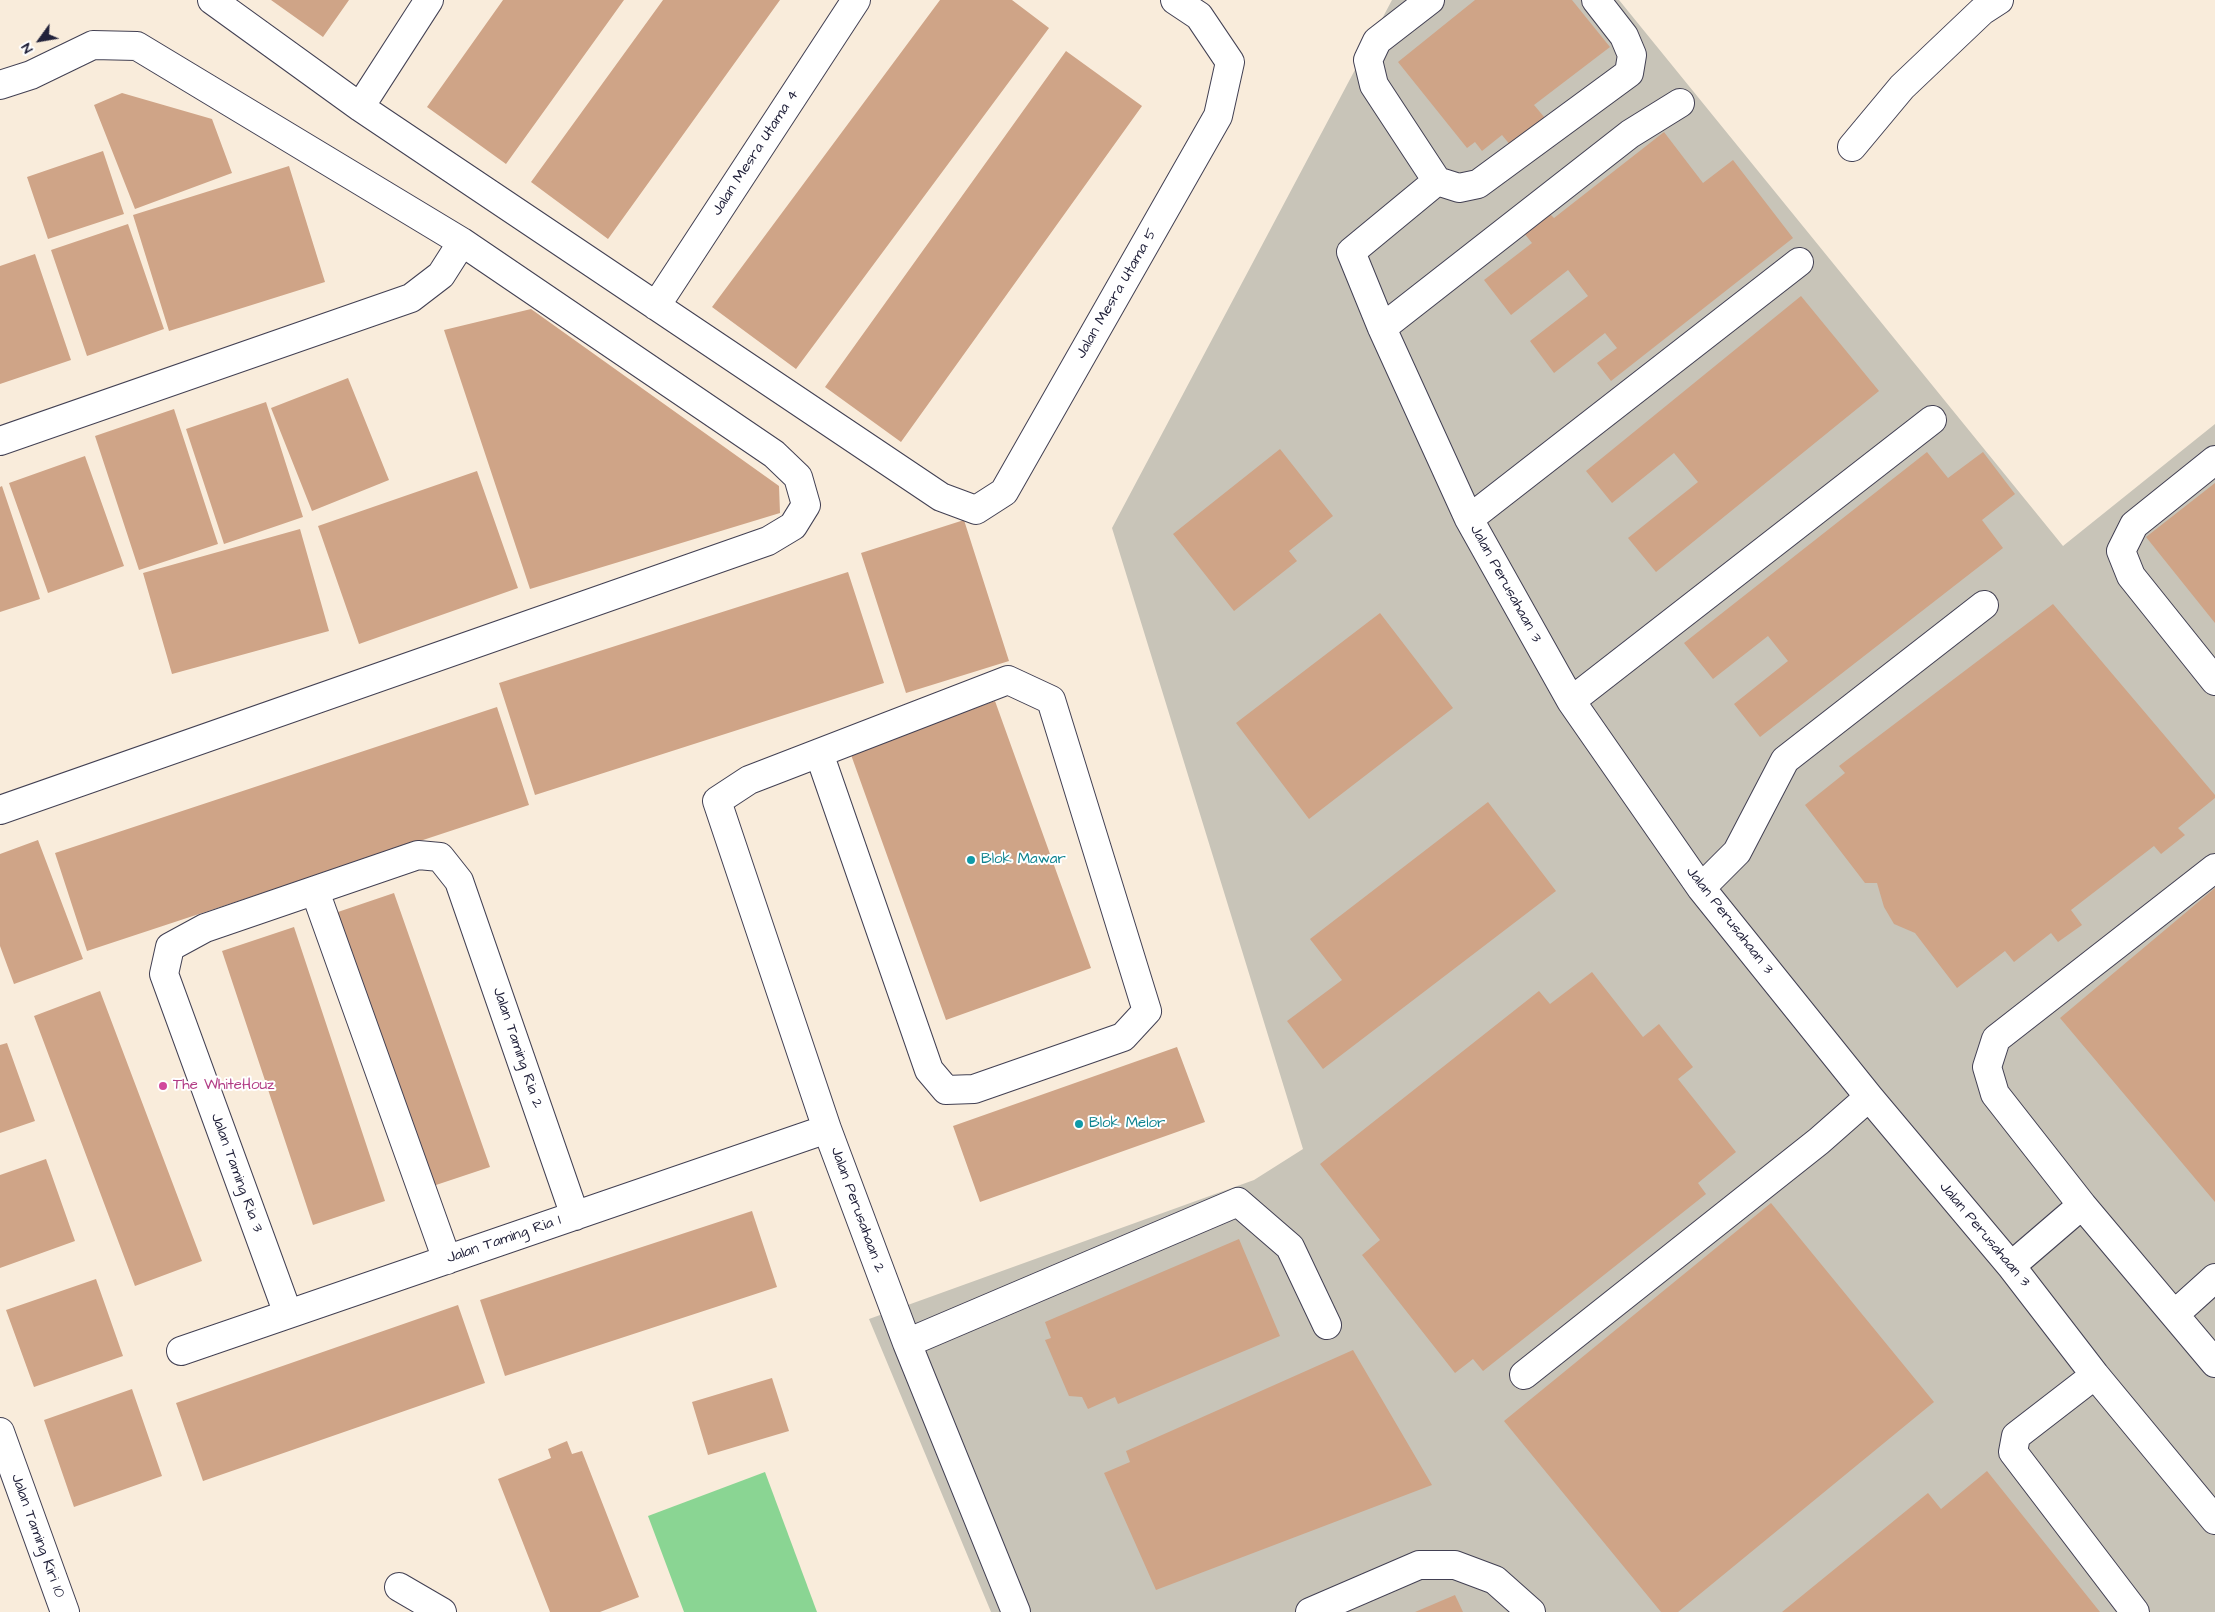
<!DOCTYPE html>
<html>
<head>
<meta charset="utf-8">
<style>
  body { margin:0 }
  #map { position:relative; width:2215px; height:1612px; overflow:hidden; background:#f9ecdb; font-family:"Architects Daughter",sans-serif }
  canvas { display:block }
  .north { position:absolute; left:15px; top:15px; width:50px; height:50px; -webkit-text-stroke:4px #fff; paint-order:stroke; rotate:238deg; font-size:14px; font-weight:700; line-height:20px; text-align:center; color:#22223b }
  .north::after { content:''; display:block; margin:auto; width:18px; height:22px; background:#22223b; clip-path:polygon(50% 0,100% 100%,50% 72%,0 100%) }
</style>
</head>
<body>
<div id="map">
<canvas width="2215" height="1612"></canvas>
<div class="north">N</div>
</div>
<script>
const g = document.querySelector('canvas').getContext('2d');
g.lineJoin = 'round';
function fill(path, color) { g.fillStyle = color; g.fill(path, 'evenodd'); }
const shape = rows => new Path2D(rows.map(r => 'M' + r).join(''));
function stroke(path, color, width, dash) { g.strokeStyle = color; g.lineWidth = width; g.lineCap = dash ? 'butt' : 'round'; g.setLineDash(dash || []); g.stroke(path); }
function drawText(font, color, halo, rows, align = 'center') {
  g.font = font + ' "Architects Daughter",sans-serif'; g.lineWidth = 4; g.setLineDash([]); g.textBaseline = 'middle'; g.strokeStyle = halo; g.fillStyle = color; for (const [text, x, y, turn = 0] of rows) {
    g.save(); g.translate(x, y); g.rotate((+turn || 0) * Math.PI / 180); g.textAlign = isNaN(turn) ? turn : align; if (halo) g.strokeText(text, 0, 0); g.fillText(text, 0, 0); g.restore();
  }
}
const industrial = shape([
  [1392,0,1619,0,2063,546,2215,424,2215,1612,991,1612,869,1319,1254,1180,1303,1149,1112,528]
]);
const green = shape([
  [765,1472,817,1612,684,1612,648,1516]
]);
const building = shape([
  [271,0,349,0,323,37],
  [503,0,624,0,506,164,427,107],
  [663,0,780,0,608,239,531,182],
  [940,0,1012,0,1049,28,796,369,712,307],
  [1475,0,1572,0,1610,47,1534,105,1545,118,1511,146,1502,135,1482,151,1475,142,1467,148,1398,62],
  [1066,51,1142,106,901,442,825,387],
  [122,93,212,119,232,173,135,209,94,105],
  [1664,132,1703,183,1733,160,1793,238,1611,381,1597,363,1617,348,1605,333,1554,373,1530,341,1588,296,1568,270,1511,315,1484,280,1532,243,1520,228,1545,209,1554,218],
  [103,151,124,214,48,239,27,177],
  [289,166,325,282,169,331,133,215],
  [128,224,164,329,87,356,51,250],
  [35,254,71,360,0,384,0,266],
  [1801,296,1879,391,1656,572,1628,538,1698,482,1674,453,1612,503,1586,471],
  [531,309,779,486,780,513,530,589,444,330],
  [348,378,389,480,312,511,271,408],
  [266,402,303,517,224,544,186,429],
  [174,409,218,544,139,570,95,436],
  [1280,449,1333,516,1289,551,1297,561,1234,611,1173,534],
  [1927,452,1948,478,1983,452,2015,494,1982,520,2003,548,1760,737,1734,704,1788,661,1768,636,1713,679,1684,643],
  [85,456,124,566,48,593,9,483],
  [477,471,518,588,359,644,318,526],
  [2215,483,2215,623,2146,537],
  [2,486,40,599,0,612,0,487],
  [964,520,1009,661,906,693,861,553],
  [300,529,329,631,172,674,143,573],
  [848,572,884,683,535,795,499,683],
  [2053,604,2215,795,2215,798,2178,828,2185,835,2161,854,2154,846,2071,910,2082,925,2058,942,2051,933,2014,962,2005,951,1957,988,1915,933,1894,924,1884,907,1877,883,1865,883,1805,805,1845,773,1839,766],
  [1380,613,1453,708,1309,819,1236,723],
  [995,701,1091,968,946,1020,850,752],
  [497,707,529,805,87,951,55,853],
  [1488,802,1556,891,1323,1069,1287,1021,1342,980,1310,939],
  [38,840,83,959,14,984,0,946,0,854],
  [2215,888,2215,1202,2060,1018],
  [394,893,490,1167,427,1188,332,914],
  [294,927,385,1201,313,1225,222,951],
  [1592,972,1643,1037,1659,1024,1693,1067,1678,1079,1736,1152,1698,1183,1706,1194,1483,1371,1473,1359,1455,1373,1362,1255,1380,1240,1320,1164,1539,991,1550,1004],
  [100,991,202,1261,135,1286,34,1016],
  [7,1043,35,1121,0,1133,0,1045],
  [1177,1047,1205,1122,980,1202,953,1126],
  [46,1159,75,1241,0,1268,0,1175],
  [1771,1203,1934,1402,1678,1612,1661,1612,1504,1421],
  [752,1211,777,1287,505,1376,480,1300],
  [1239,1239,1280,1336,1118,1404,1115,1397,1088,1409,1082,1397,1069,1396,1045,1340,1051,1338,1045,1322],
  [96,1279,123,1356,34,1387,6,1310],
  [458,1305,485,1383,203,1481,176,1403],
  [1353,1350,1432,1485,1156,1590,1104,1473,1130,1462,1126,1451],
  [772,1378,789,1431,708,1455,692,1402],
  [132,1389,162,1476,74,1507,44,1420],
  [567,1441,572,1454,582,1451,639,1597,600,1612,550,1612,498,1479,551,1458,548,1449],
  [1987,1471,2100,1612,1782,1612,1928,1493,1941,1509],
  [1455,1595,1463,1612,1415,1612]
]);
const minor = shape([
  [212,0,360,107,941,497,976,510,1004,492,1218,116,1230,62,1199,16,1175,0],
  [1430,0,1377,41,1368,60,1374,85,1437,181,1459,188,1478,184,1629,73,1632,55,1624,36,1596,0],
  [0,85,31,75,93,45,137,46,462,242,774,454,798,477,806,505,793,526,768,541,0,810],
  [360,107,429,0],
  [1852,147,1902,87,1982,11,1999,0],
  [1437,181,1351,252,1382,328,1469,519,1571,701,1701,888,1869,1097,2011,1266,2095,1375,2215,1520],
  [656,306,856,0],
  [1382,328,1630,134,1680,103],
  [0,441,411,298,441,275,462,242],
  [2215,460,2134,525,2121,551,2131,576,2215,681],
  [1469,519,1799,262],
  [1571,701,1932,420],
  [819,753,929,1070,946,1090,974,1089,1123,1037,1147,1011,1051,700,1008,680,819,753,749,780,717,801,827,1129,907,1343,1016,1612],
  [1701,888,1737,852,1785,760,1984,605],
  [315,891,447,1260],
  [2082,1205,1995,1094,1987,1067,1996,1039,2215,868],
  [2011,1266,2082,1205,2215,1363],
  [288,1314,164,974,170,947,205,928,418,855,440,857,459,881,575,1216],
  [2175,1314,2215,1278],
  [907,1343,1238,1202,1290,1247,1327,1325],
  [181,1351,827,1129],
  [1524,1375,1819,1141,1869,1097],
  [2095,1375,2016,1436,2013,1452,2135,1612],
  [0,1432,65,1612],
  [399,1587,442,1612],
  [1310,1612,1419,1565,1455,1565,1495,1580,1531,1612]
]);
const markers = [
  [971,860,5,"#0f9aa8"],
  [163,1086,5,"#d1479c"],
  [1079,1124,5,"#0f9aa8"]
];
const streetNames = [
  ["Jalan Mesra Utama 4",756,153,-57],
  ["Jalan Mesra Utama 5",1117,294,-60],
  ["Jalan Perusahaan 3",1505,584,61],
  ["Jalan Perusahaan 3",1729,921,52],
  ["Jalan Taming Ria 2",517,1048,71],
  ["Jalan Taming Ria 3",236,1173,70],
  ["Jalan Perusahaan 2",857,1210,70],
  ["Jalan Perusahaan 3",1984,1235,50],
  ["Jalan Taming Ria 1",504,1240,-19],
  ["Jalan Taming Kiri 10",37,1536,70]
];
const cultureNames = [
  ["Blok Mawar",981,860],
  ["Blok Melor",1089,1124]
];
const hotelNames = [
  ["The WhiteHouz",173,1086]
];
fill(industrial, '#c8c4b8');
fill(green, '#8ad593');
fill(building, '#cfa487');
stroke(minor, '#424053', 30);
stroke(minor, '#fff', 28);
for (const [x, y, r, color] of markers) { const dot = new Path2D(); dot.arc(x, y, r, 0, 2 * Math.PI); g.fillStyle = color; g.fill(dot); stroke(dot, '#fff', 2); }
drawText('15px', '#22223b', '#fff', streetNames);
drawText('15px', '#0d838f', '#fff', cultureNames, 'left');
drawText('15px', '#b23c85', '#fff', hotelNames, 'left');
</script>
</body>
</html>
